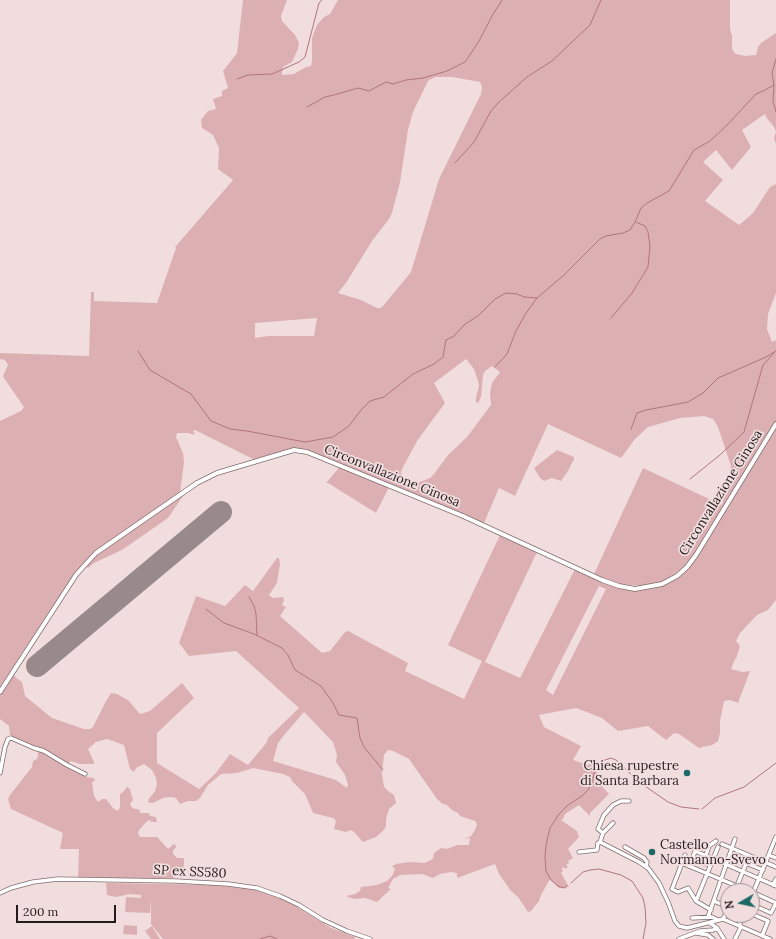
<!DOCTYPE html>
<html>
<head>
<meta charset="utf-8">
<style>
  body { margin:0 }
  #map { position:relative; width:776px; height:939px; overflow:hidden; background:#f2ddde; font-family:Lora,serif }
  canvas { display:block }
  .north { position:absolute; left:720px; top:883px; width:40px; height:40px; box-sizing:border-box; background:#f2ddde; border:1px solid #9f9090; border-radius:50%; rotate:261deg; font-size:11px; font-weight:700; line-height:16px; text-align:center; color:#231c1c }
  .north::after { content:''; display:block; margin:auto; width:14px; height:18px; background:#1c6967; clip-path:polygon(50% 0,100% 100%,50% 72%,0 100%) }
  .scale { position:absolute; left:16px; top:905px; width:100px; height:18px; box-sizing:border-box; border:2px solid #231c1c; border-top:0; padding-left:5px; font-size:12px; line-height:14px; white-space:nowrap; color:#231c1c; -webkit-text-stroke:3px #f2ddde; paint-order:stroke }
</style>
</head>
<body>
<div id="map">
<canvas width="776" height="939"></canvas>
<div class="north">N</div>
<div class="scale">200 m</div>
</div>
<script>
const g = document.querySelector('canvas').getContext('2d');
g.lineJoin = 'round';
function fill(path, color) { g.fillStyle = color; g.fill(path, 'evenodd'); }
const shape = rows => new Path2D(rows.map(r => 'M' + r).join(''));
function stroke(path, color, width, dash) { g.strokeStyle = color; g.lineWidth = width; g.lineCap = dash ? 'butt' : 'round'; g.setLineDash(dash || []); g.stroke(path); }
function drawText(font, color, halo, rows, align = 'center') {
  g.font = font + ' Lora,serif'; g.lineWidth = 3.5; g.setLineDash([]); g.textBaseline = 'middle'; g.strokeStyle = halo; g.fillStyle = color; for (const [text, x, y, turn = 0] of rows) {
    g.save(); g.translate(x, y); g.rotate((+turn || 0) * Math.PI / 180); g.textAlign = isNaN(turn) ? turn : align; if (halo) g.strokeText(text, 0, 0); g.fillText(text, 0, 0); g.restore();
  }
}
const green = shape([
  [243,0,287,0,281,16,282,21,295,35,299,43,298,49,292,62,283,67,282,75,294,74,306,67,311,66,312,61,312,38,317,25,324,17,330,14,338,0,730,0,730,29,732,36,732,48,733,51,736,54,745,56,756,55,758,47,761,43,776,33,776,144,774,138,776,132,774,127,766,117,765,114,742,130,751,147,732,170,716,150,703,162,723,180,705,201,739,225,745,220,753,213,770,187,776,184,776,293,768,314,767,329,772,342,776,340,776,422,697,551,682,569,662,582,641,586,619,584,594,574,643,468,722,505,731,466,718,427,713,419,704,416,680,418,648,427,635,439,621,458,548,424,515,496,499,488,484,523,430,500,309,451,305,450,255,460,195,430,193,431,195,435,188,433,177,433,176,437,183,453,184,462,180,493,89,558,0,691,0,421,21,411,24,407,4,378,3,376,8,365,5,360,0,359,0,353,89,356,91,292,94,292,94,301,157,303,176,248,175,246,176,246,233,180,218,169,219,148,213,135,202,128,201,120,208,111,216,109,213,99,222,96,222,91,228,88,223,71,237,53],
  [435,77,452,77,480,82,482,87,481,94,439,179,411,272,383,306,380,308,377,308,361,300,338,293,346,283,372,241,389,219,392,213,400,182,408,130,413,112,428,81],
  [317,318,314,336,268,336,255,338,255,323],
  [466,359,474,369,478,381,479,386,476,398,476,402,478,403,481,397,483,375,485,371,492,366,500,372,492,383,490,393,491,405,467,437,448,455,434,474,430,478,414,484,404,478,401,473,402,469,417,441,445,403,434,383],
  [776,428,776,600,768,610,757,615,740,633,736,641,740,646,736,659,735,659,731,669,742,672,750,671,738,703,730,700,724,701,720,721,720,733,718,741,712,745,699,748,679,734,674,733,666,740,648,726,618,731,602,718,576,708,539,715,544,727,581,746,573,760,588,765,595,761,599,762,601,764,597,771,598,782,609,794,590,813,590,816,579,805,565,814,563,819,561,820,577,831,579,837,568,849,573,858,568,861,569,863,566,865,568,867,566,869,563,867,562,869,563,871,561,873,569,887,559,888,550,879,541,895,539,901,531,911,528,912,518,897,511,891,499,874,495,864,457,878,457,873,451,872,440,874,433,878,422,874,400,875,393,879,388,888,391,889,377,902,365,898,354,899,346,896,355,894,360,891,361,887,377,885,387,881,392,876,395,869,392,866,396,864,409,862,425,863,431,860,433,858,434,853,441,848,447,849,457,845,469,845,470,838,464,839,471,836,475,830,477,824,475,821,460,816,458,813,452,810,447,805,443,804,437,799,409,759,393,751,388,750,384,755,382,774,384,787,388,791,394,795,396,803,389,809,386,819,386,826,384,830,376,837,363,842,354,832,351,830,346,832,334,829,336,821,333,818,313,813,305,794,292,781,290,777,283,774,253,768,237,773,221,774,208,785,200,798,196,801,188,801,180,804,176,798,171,797,163,798,153,803,149,803,148,800,155,791,157,784,156,778,152,770,144,764,136,768,134,772,130,769,124,745,107,739,96,742,88,749,94,762,94,764,80,764,71,761,69,763,74,768,75,772,88,777,94,778,95,781,92,782,94,796,98,802,102,799,106,799,113,808,118,811,120,807,120,794,123,792,127,787,130,789,133,800,130,804,132,808,140,810,140,813,149,813,150,816,156,817,157,822,151,822,150,820,147,821,139,830,138,833,140,837,157,837,168,849,174,844,176,846,176,847,173,851,173,854,177,858,184,858,184,864,183,870,175,873,173,878,86,878,86,877,78,877,79,849,60,849,63,833,11,809,8,799,10,795,32,767,33,761,37,759,38,755,38,751,19,741,10,735,9,726,0,719,0,696,14,675,16,678,22,682,25,696,52,718,84,729,90,729,93,727,105,703,111,693,117,694,128,700,140,714,150,711,182,683,194,698,157,733,157,763,199,789,216,773,230,754,248,765,267,742,268,738,299,708,236,651,189,656,179,643,196,596,225,606,245,585,253,591,277,558,279,558,280,564,277,583,269,595,273,598,283,597,284,600,282,605,286,607,280,616,322,653,330,651,345,632,348,631,408,663,405,671,464,699,482,661,448,645,500,535,537,552,485,662,520,678,575,569,604,583,642,590,659,586,688,568,698,555],
  [599,586,606,589,553,695,546,690],
  [304,712,333,742,337,755,336,762,345,775,348,785,347,788,336,780,273,761,278,743,285,734],
  [557,450,574,457,574,459,568,471,561,481,552,478,544,481,540,478,534,468],
  [338,466,389,487,376,513,328,483,326,483,338,469],
  [185,493,168,518,122,550,94,563,88,568,86,566,96,556],
  [106,883,232,885,247,887,268,892,289,902,331,928,356,937,354,939,163,939,151,924,151,898,150,913,125,912,126,897,141,898,141,895,130,894,116,897,107,895],
  [124,925,137,926,137,935,123,934],
  [152,926,160,939,151,939,145,931]
]);
const stream = shape([
  [237,79,248,75,272,74,299,62,305,57,319,3,322,0],
  [774,85,773,101,776,112],
  [307,107,325,97,334,95,358,88,369,91,386,82,393,84,406,80,423,78,447,71,465,62,479,41,492,16,502,0],
  [455,163,474,142,491,111,498,103,527,77,552,61,590,25,601,0],
  [611,318,632,293,648,267,650,246,648,232,645,226,636,222],
  [138,351,150,370,191,394,211,421,230,429,247,431,305,442,333,437,349,426,361,410,370,401,384,397,413,374,434,364,443,357,446,340,454,336,464,325,479,315,495,299,506,293,517,294,524,297,537,298,564,275,600,239,606,236,623,233,630,230,635,222,641,208,647,203,669,191,694,150,710,141,727,125,756,94,765,90,774,85,772,73,776,59],
  [495,367,507,354,516,331,526,313,537,298],
  [631,429,637,413,646,410,688,402,703,393,718,378,766,357,776,351],
  [690,479,720,455,744,432,763,365,774,353],
  [249,597,254,606,256,614,257,635],
  [206,609,224,623,254,634,282,648,288,655,295,670,321,686,333,703,339,715,357,718,360,738,364,747,383,770],
  [702,809,715,798,744,787,776,763],
  [571,883,583,872,590,870,599,869,621,875,632,881,643,898,645,907,646,923,643,939],
  [567,886,564,888,558,886,551,880,546,871,545,857,546,845,550,828,559,814,568,805,582,796,588,790,592,783,595,769,599,763,605,760,611,758,616,760,639,782,668,802,681,807,699,809],
  [260,939,270,936,277,939]
]);
const runway = shape([
  [37,666,221,512]
]);
const minor = shape([
  [0,773,5,747,8,739,11,738,34,748,44,751,67,765,85,774],
  [603,833,598,829,604,815,613,805,621,801,629,801],
  [600,842,639,862,648,868,659,883,668,902,675,921,679,926,687,928,723,919],
  [722,844,776,867],
  [625,847,644,858,647,862,646,867],
  [579,852,597,850,598,843,600,842,603,833,613,823],
  [685,855,672,889,678,892,688,888,696,901,711,910],
  [706,855,709,846,716,841],
  [771,856,776,858],
  [672,859,749,891],
  [736,859,763,870],
  [701,862,711,865],
  [690,866,695,851,776,886],
  [773,885,776,879],
  [737,886,749,856],
  [752,892,776,903],
  [0,893,11,888,33,882,58,879,176,881,228,884,257,888,280,896,299,905,323,920,347,931,370,939],
  [753,893,776,837],
  [696,901,718,847],
  [714,901,728,907],
  [753,905,771,913,776,903],
  [752,914,768,921,762,936],
  [708,917,735,839],
  [692,918,712,917,718,920],
  [723,919,770,939],
  [723,919,728,909],
  [710,923,717,928,724,939],
  [739,926,742,919],
  [696,933,708,935,713,939],
  [679,939,700,931,713,930,717,928],
  [735,939,741,927]
]);
const major = shape([
  [0,692,76,575,84,566,96,553,197,483,217,473,294,450,307,452,463,516,602,580,619,586,635,589,662,584,677,576,687,567,696,555,776,424]
]);
const markers = [
  [687,773,4,"#1c6967"],
  [652,852,4,"#1c6967"]
];
const streetNames = [
  ["Circonvallazione Ginosa",392,476,22],
  ["Circonvallazione Ginosa",721,493,-58],
  ["SP ex SS580",190,872,3]
];
const poiNames = [
  ["Chiesa rupestre",679,766],
  ["di Santa Barbara",679,781],
  ["Castello",660,845,"left"],
  ["Normanno-Svevo",660,860,"left"]
];
fill(green, '#dcb0b3');
stroke(stream, '#b0757b', 1);
stroke(runway, '#988a8a', 22);
stroke(minor, '#806e6f', 5);
stroke(major, '#806e6f', 5.5);
stroke(minor, '#fff', 3.5);
stroke(major, '#fff', 4);
for (const [x, y, r, color] of markers) { const dot = new Path2D(); dot.arc(x, y, r, 0, 2 * Math.PI); g.fillStyle = color; g.fill(dot); stroke(dot, '#f2ddde', 1.5); }
drawText('13px', '#231c1c', '#f2ddde', streetNames);
drawText('13px', '#231c1c', '#f2ddde', poiNames, 'right');
</script>
</body>
</html>
